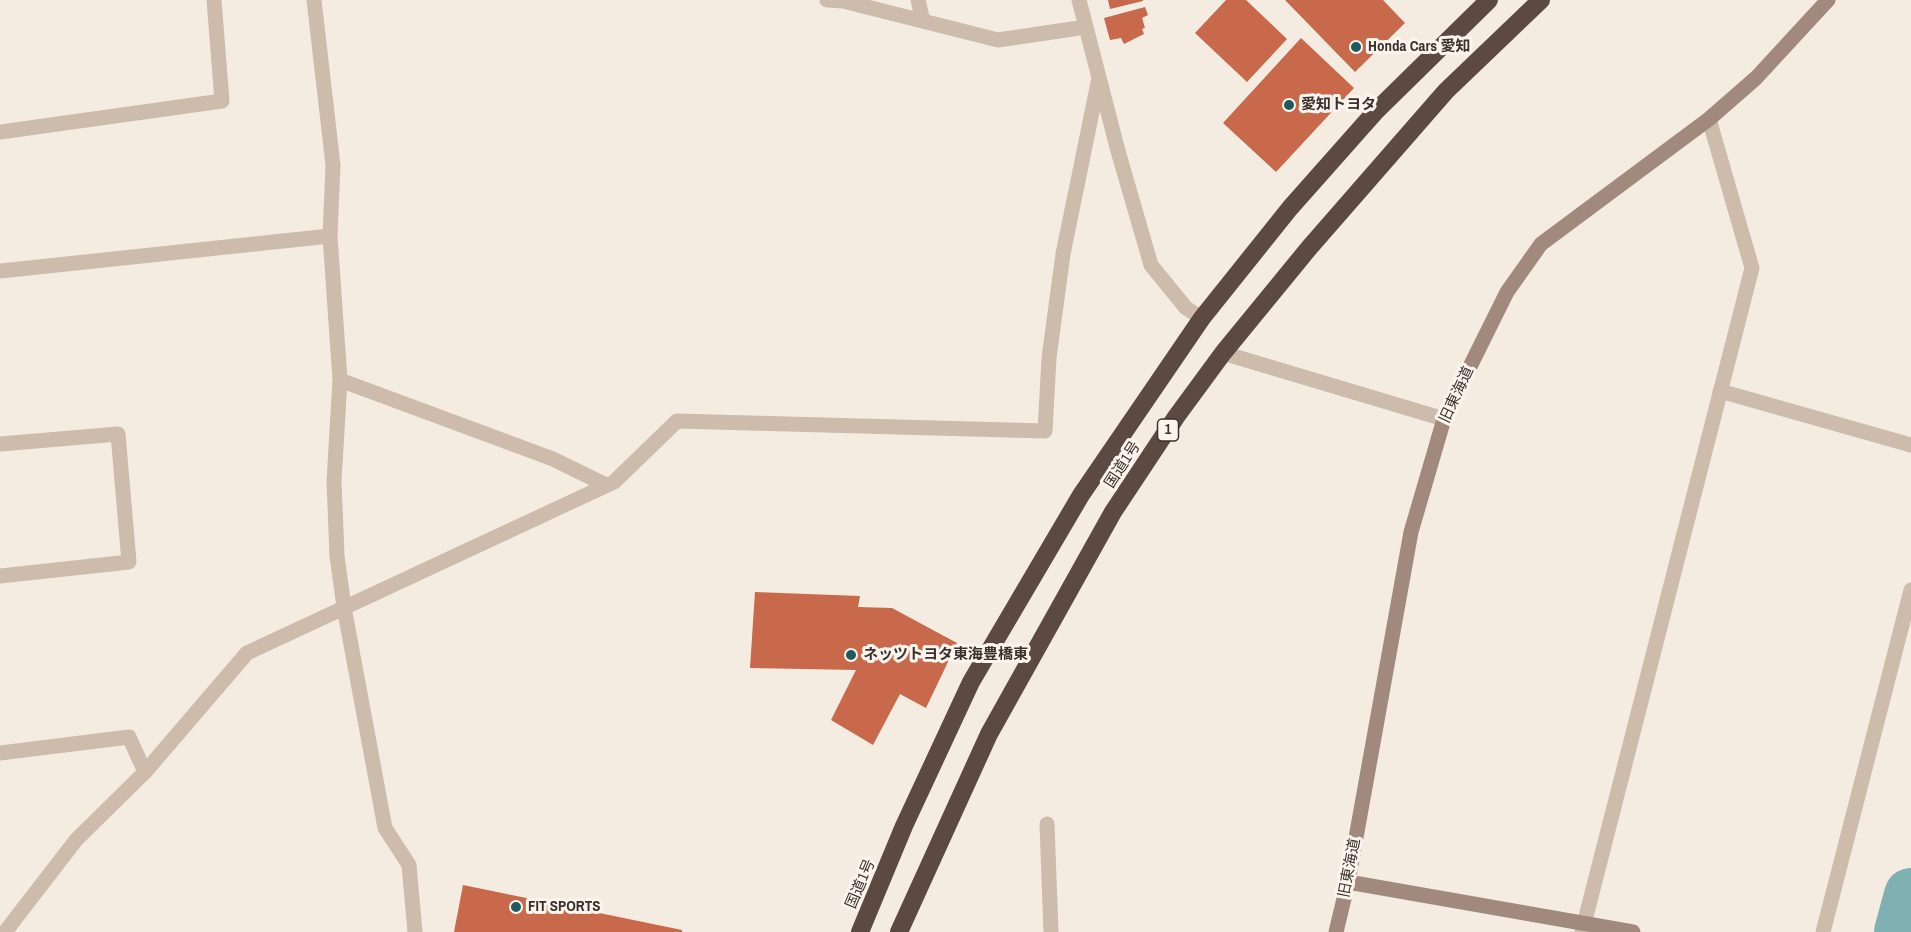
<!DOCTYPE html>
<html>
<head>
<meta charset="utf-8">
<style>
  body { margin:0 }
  canvas { display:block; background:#f4ebe1 }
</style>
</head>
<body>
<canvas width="1911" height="932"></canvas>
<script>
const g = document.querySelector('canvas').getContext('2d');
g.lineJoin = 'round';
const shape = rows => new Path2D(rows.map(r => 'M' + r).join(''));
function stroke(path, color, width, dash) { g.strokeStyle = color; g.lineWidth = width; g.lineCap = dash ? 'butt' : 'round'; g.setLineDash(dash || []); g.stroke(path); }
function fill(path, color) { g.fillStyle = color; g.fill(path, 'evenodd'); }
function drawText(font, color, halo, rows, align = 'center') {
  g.font = font + ' "Archivo Narrow","Noto Sans JP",sans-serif'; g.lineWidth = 6; g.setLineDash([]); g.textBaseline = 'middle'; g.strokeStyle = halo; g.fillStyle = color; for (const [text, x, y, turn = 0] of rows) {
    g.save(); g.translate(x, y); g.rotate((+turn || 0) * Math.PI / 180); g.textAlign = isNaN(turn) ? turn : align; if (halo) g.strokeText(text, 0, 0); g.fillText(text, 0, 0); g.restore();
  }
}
const river = shape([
  [1901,932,1911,895]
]);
const building = shape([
  [1108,0,1143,0,1143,1,1110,9],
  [1226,0,1246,0,1287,39,1247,82,1195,33],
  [1285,0,1383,0,1405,23,1355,72],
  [1145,7,1148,15,1142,18,1145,28,1142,29,1144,34,1124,44,1121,38,1110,40,1104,18],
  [1301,38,1354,88,1276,172,1223,123],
  [755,592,860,596,858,607,892,608,957,643,926,708,900,694,873,745,831,720,856,670,750,668],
  [463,885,682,930,682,932,454,932]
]);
const street = shape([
  [314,0,333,165,330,236,340,380,334,481,337,556,344,607,385,828,409,865,415,932],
  [827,0,843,1,998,40,1086,27],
  [918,0,923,21],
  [1079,0,1118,151,1151,265,1186,308,1202,318],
  [0,132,222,101,214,0],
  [0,271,330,236],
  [1223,353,1444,419],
  [340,380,553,459,606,485],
  [1720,391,1911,445],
  [0,444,118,434,129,562,0,576],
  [0,753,129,737,145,772],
  [1047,824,1051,932],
  [5,932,76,840,145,772,247,653,614,482,677,421,1045,431,1049,358,1063,254,1099,78],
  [1582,932,1752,268,1709,119],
  [1823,932,1911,590]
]);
const secondary = shape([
  [1348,882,1633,932],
  [1336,932,1348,882,1411,532,1444,419,1507,292,1541,244,1709,119,1756,78,1828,0]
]);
const highway = shape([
  [860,932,904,826,971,682,1081,495,1202,318,1290,208,1376,111,1489,0],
  [899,932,989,734,1113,512,1176,417,1223,353,1309,248,1446,91,1541,0]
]);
const markers = [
  [1356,47,6,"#1f5a5e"],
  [1289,105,6,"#1f5a5e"],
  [851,655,6,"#1f5a5e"],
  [516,907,6,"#1f5a5e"]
];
const shields = [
  [1168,430,21]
];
const shieldNames = [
  ["1",1168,430]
];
const poiNames = [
  ["Honda Cars 愛知",1368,47],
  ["愛知トヨタ",1301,105],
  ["ネッツトヨタ東海豊橋東",863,655],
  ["FIT SPORTS",528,907]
];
const streetNames = [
  ["旧東海道",1457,395,-65],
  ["国道1号",1123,465,-57],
  ["旧東海道",1350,868,-79],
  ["国道1号",861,884,-67]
];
stroke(river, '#7fb0b2', 54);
fill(building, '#c8694b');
stroke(street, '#cdbbac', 15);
stroke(secondary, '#a18a7d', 15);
stroke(highway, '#5c4a42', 18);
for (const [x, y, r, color] of markers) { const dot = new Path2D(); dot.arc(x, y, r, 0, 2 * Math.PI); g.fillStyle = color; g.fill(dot); stroke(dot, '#fbf5ee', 2); }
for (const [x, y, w] of shields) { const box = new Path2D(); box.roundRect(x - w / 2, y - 11, w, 22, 4.5); g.fillStyle = '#fbf5ee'; g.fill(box); stroke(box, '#3b302b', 1.5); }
drawText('bold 14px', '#3b302b', null, shieldNames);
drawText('bold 15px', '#3b302b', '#fbf5ee', poiNames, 'left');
drawText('15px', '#3b302b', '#fbf5ee', streetNames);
</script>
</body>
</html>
